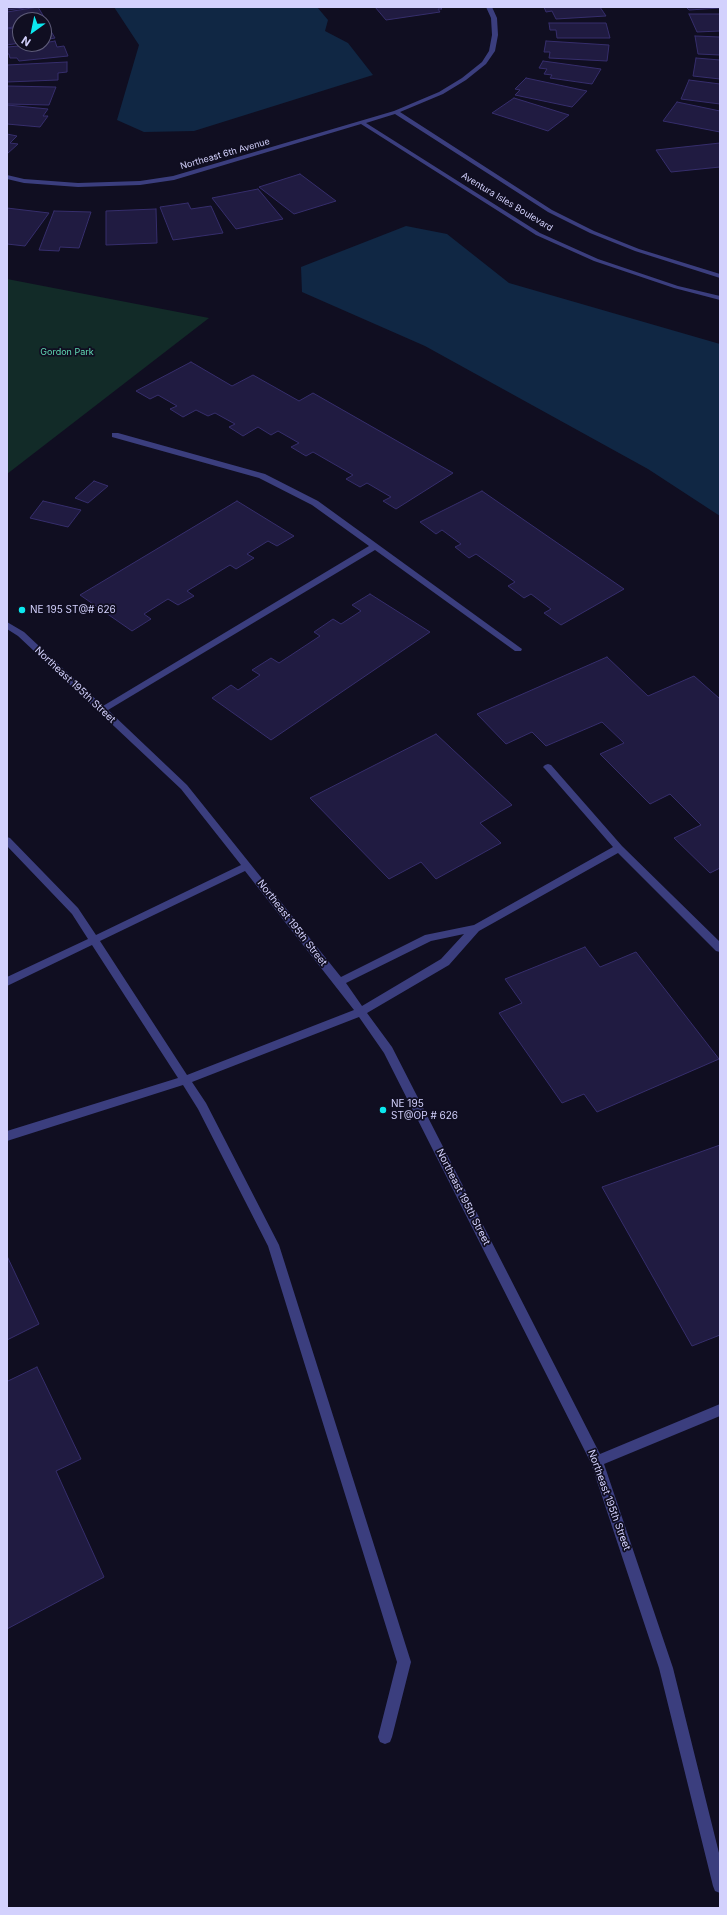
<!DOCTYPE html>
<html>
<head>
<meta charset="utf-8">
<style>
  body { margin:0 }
  #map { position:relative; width:727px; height:1915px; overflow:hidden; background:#100e21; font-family:Inter,sans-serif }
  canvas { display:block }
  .frame { position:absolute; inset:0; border:8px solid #d3d1fd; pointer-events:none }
  .north { position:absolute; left:12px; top:12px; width:40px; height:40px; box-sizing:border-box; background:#100e21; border:1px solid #5e5c79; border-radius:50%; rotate:213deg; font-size:11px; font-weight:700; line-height:16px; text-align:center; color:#d3d1fd }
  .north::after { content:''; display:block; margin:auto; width:14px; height:18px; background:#0be8ef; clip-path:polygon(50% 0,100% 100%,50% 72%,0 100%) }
</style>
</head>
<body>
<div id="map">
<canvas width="727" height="1915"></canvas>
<div class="frame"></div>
<div class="north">N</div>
</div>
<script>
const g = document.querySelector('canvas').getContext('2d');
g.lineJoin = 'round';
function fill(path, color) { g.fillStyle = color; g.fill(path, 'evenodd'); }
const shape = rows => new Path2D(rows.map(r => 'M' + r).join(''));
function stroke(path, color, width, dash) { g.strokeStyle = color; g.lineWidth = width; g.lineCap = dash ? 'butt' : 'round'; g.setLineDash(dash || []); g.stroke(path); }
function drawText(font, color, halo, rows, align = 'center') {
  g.font = font + ' Inter,sans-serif'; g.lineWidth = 3.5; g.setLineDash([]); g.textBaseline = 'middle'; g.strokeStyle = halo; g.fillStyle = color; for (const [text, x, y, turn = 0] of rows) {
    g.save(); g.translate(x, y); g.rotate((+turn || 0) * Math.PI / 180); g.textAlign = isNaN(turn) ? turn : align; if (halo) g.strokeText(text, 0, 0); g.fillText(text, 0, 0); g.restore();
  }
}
const green = shape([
  [7,279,209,318,7,474]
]);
const water = shape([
  [114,7,317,7,328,20,325,31,348,43,373,75,194,131,144,132,117,120,139,45],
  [406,226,447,234,509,283,720,344,720,516,648,469,425,346,302,292,301,267]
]);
const building = shape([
  [7,7,33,7,7,10,7,7],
  [38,7,47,22,44,22,44,20,20,20,20,26,7,28,7,12,38,7],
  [375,7,440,7,442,9,438,9,440,12,386,20,375,7],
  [544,7,600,7,606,16,556,19,552,11,546,12,544,7],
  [686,7,720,7,720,8,689,10,686,7],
  [689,14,720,14,720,31,697,32,689,14],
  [44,23,46,23,55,38,44,40,44,23],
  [549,23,606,23,610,38,557,38,556,30,550,30,549,23],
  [20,27,20,43,7,45,7,29,20,27],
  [695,36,720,37,720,55,698,54,695,36],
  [55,41,57,47,64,46,68,56,19,61,17,58,10,58,9,54,7,54,7,47,44,44,44,43,55,41],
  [546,41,609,45,607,61,549,58,550,52,544,52,546,41],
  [696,58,720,60,720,79,693,76,696,58],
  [543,61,601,69,592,84,550,78,552,75,544,74,547,69,539,68,543,61],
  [67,62,67,72,58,73,58,80,7,82,7,65,67,62],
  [526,78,587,91,572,107,515,95,520,90,515,89,526,78],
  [689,80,720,84,720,104,681,99,689,80],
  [7,86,56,87,49,105,7,104,7,86],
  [514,98,569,115,548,131,492,113,514,98],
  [677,102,720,111,720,132,663,121,677,102],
  [7,105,48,109,43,116,48,116,40,127,7,124,7,105],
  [7,134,17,136,10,143,18,144,7,154,7,134],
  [720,143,720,167,671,172,656,150,720,143],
  [300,174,336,201,294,214,259,187,300,174],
  [258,189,283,219,236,229,212,198,258,189],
  [188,203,191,209,211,206,223,233,173,240,160,207,188,203],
  [7,208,49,213,25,246,7,244,7,208],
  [156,209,157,243,106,245,106,211,156,209],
  [54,211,91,212,79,248,60,247,59,251,39,250,54,211],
  [191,362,232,386,253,375,299,401,313,393,453,473,396,509,383,501,391,497,367,483,360,487,346,479,353,475,313,452,306,456,291,447,299,443,278,431,271,435,258,427,243,436,229,427,235,424,215,413,208,416,196,410,183,417,170,409,177,406,158,395,150,399,136,391,191,362],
  [94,481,108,486,88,503,75,498,94,481],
  [482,491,624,589,561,625,544,613,551,609,531,594,524,598,508,586,515,582,476,554,469,558,455,547,461,544,442,530,436,534,420,522,482,491],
  [43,501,81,510,68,527,30,518,43,501],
  [237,501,294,536,277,546,268,541,247,554,254,558,236,569,230,565,187,591,194,596,178,605,168,599,144,614,151,619,132,631,80,595,237,501],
  [370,594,430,632,271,740,212,698,231,685,238,690,260,675,252,670,271,658,279,663,320,636,314,632,333,619,341,624,361,611,352,605,370,594],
  [607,657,648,696,694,676,720,699,720,868,710,873,674,838,701,825,670,794,650,804,600,754,624,743,602,722,546,746,532,732,506,744,477,714,607,657],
  [436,734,512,805,480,823,501,843,436,879,421,862,389,879,310,798,436,734],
  [585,947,600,967,636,952,719,1059,597,1112,584,1094,562,1103,499,1013,522,1003,505,979,585,947],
  [720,1145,720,1335,692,1346,602,1187,720,1145],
  [7,1256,39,1324,7,1340,7,1256],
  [37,1367,81,1459,56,1471,104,1577,7,1629,7,1378,8,1381,37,1367]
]);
const minor = shape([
  [486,7,492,7,497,18,498,35,495,51,486,64,466,80,443,94,400,112,552,210,594,231,639,249,720,274,720,278,635,251,590,233,548,212,395,114,366,123,540,233,598,259,678,286,720,296,720,300,674,288,594,261,536,235,361,124,174,180,140,185,78,187,24,183,7,179,7,175,24,179,78,183,140,181,173,176,394,111,439,92,462,78,482,62,489,51,492,35,491,18,486,7],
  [112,433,118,433,265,474,318,501,522,649,521,651,515,651,375,550,108,710,187,785,341,977,425,935,474,925,613,847,545,769,543,767,545,765,548,764,551,765,622,846,720,942,720,952,716,951,618,853,479,931,449,965,367,1013,392,1047,600,1454,720,1404,720,1416,604,1464,673,1668,720,1857,720,1893,715,1891,713,1886,659,1668,591,1463,384,1053,359,1017,192,1082,206,1103,279,1245,411,1662,392,1737,390,1742,385,1744,380,1742,378,1737,397,1662,268,1246,198,1109,183,1085,7,1141,7,1131,178,1078,92,945,7,986,7,977,88,939,72,914,7,846,7,837,10,838,78,908,96,935,241,865,181,789,18,636,7,629,7,622,24,632,103,706,369,546,312,505,259,478,112,437,112,433],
  [245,871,354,1010,187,1075,100,941,245,871],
  [464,934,441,959,362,1006,346,983,431,941,464,934]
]);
const markers = [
  [22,610,4,"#0be8ef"],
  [383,1110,4,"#0be8ef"]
];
const farStreetnames = [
  ["Northeast 6th Avenue",225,154,-16],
  ["Aventura Isles Boulevard",507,202,31]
];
const farParknames = [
  ["Gordon Park",67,352]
];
const poiNames = [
  ["NE 195 ST@# 626",30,610],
  ["NE 195",391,1104],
  ["ST@OP # 626",391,1116]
];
const streetNames = [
  ["Northeast 195th Street",75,685,43],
  ["Northeast 195th Street",292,923,52],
  ["Northeast 195th Street",463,1197,63],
  ["Northeast 195th Street",609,1500,70]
];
fill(green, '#122b28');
fill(water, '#102744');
fill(building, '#201b41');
stroke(building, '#362e6c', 1);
fill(minor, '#3b3e7e');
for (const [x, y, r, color] of markers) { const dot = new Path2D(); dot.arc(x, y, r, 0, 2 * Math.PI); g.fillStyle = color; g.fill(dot); stroke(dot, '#100e21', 1.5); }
drawText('9px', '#d3d1fd', '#100e21', farStreetnames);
drawText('9px', '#60d9b3', '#100e21', farParknames);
drawText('10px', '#d3d1fd', '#100e21', poiNames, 'left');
drawText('10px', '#d3d1fd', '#100e21', streetNames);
</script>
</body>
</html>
